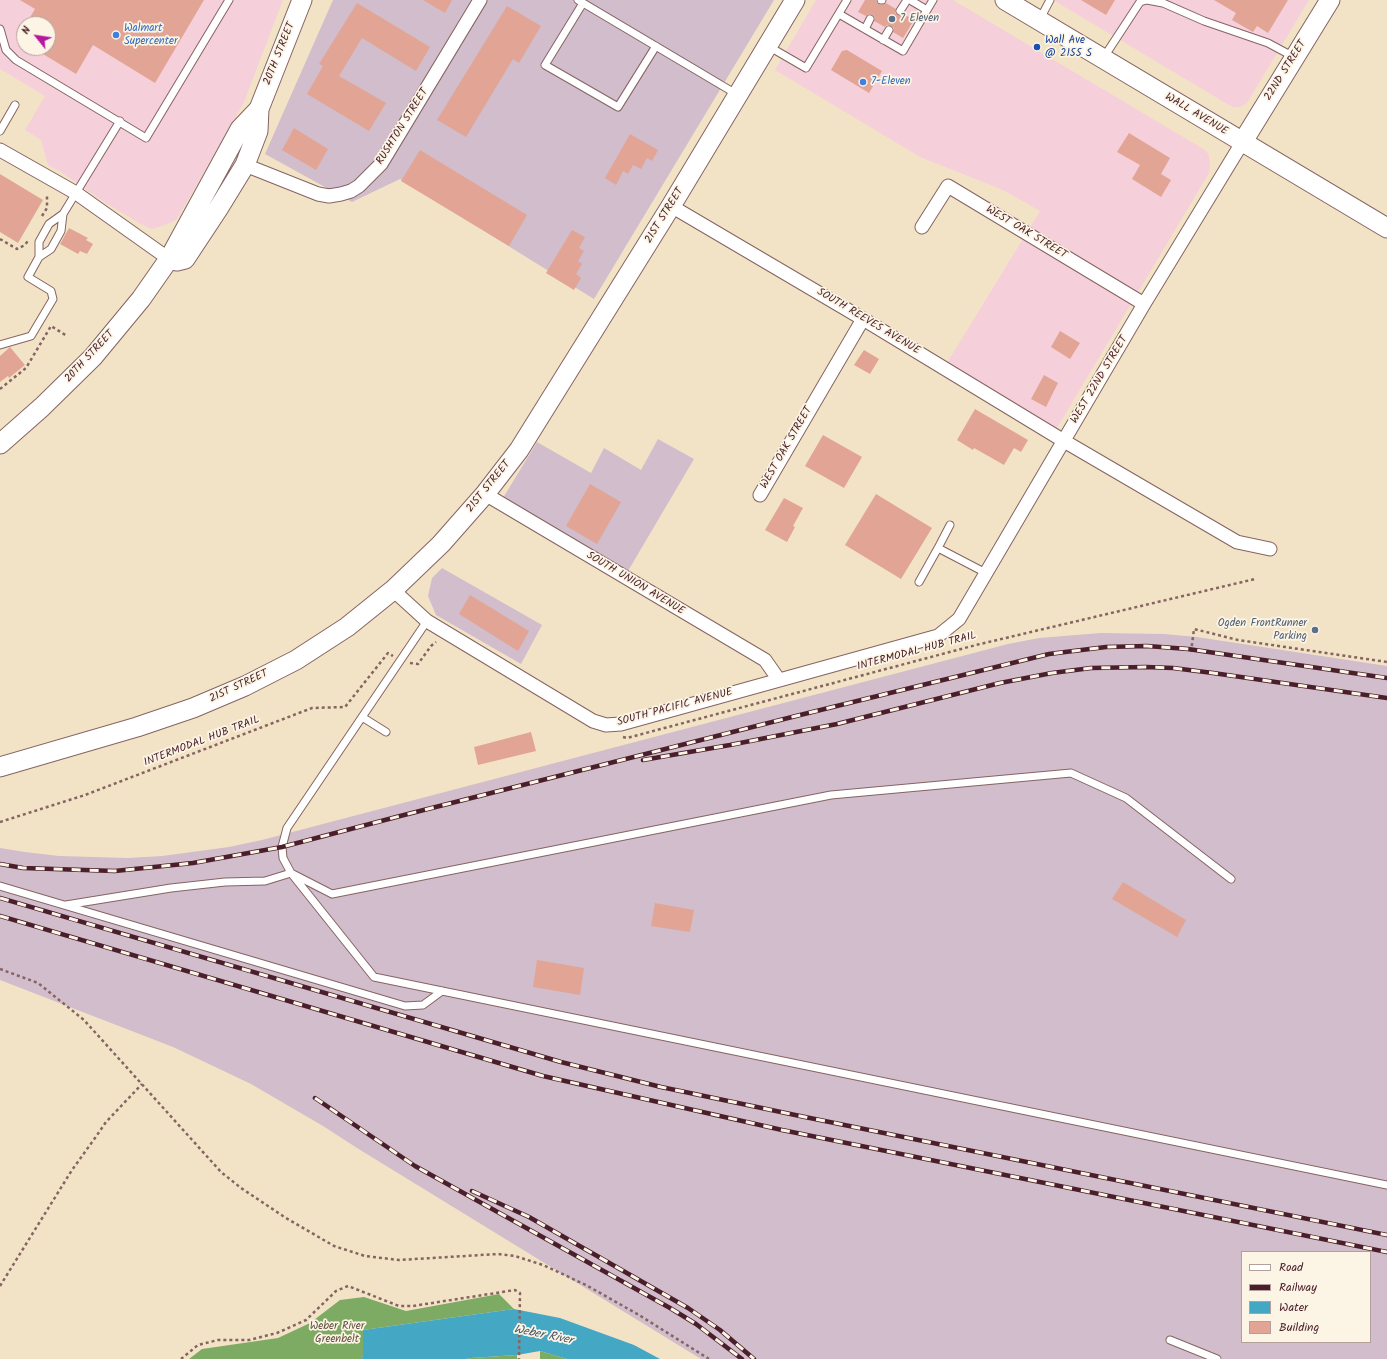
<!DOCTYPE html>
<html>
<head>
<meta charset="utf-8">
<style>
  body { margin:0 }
  #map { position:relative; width:1387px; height:1359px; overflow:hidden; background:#f3e3c6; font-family:Kalam,sans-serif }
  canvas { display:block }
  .legend { position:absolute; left:1241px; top:1251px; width:130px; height:92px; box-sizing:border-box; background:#fcf5e5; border:1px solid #b59f9b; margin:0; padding:5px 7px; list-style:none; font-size:12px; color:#4a1f2b }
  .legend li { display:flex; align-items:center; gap:8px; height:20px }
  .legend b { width:20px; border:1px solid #b59f9b }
  .north { position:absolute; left:16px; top:16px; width:40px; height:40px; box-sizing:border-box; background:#fcf5e5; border:1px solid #b59f9b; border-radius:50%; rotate:300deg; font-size:11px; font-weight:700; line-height:16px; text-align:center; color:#4a1f2b }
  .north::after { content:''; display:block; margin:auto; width:14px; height:18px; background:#b5179e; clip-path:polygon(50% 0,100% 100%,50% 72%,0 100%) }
</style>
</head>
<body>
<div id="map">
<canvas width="1387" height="1359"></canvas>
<ul class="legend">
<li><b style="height:5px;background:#fff"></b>Road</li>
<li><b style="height:5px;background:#4a1f2b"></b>Railway</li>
<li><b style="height:11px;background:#44a7c4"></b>Water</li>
<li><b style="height:11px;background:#e2a595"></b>Building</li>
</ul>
<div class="north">N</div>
</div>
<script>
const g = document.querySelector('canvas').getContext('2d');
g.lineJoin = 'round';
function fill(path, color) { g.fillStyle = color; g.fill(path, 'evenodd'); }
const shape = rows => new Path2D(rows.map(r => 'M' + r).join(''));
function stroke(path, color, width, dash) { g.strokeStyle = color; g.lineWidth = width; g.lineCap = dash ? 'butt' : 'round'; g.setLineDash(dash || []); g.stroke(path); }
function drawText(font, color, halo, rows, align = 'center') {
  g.font = font + ' Kalam,sans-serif'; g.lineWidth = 3.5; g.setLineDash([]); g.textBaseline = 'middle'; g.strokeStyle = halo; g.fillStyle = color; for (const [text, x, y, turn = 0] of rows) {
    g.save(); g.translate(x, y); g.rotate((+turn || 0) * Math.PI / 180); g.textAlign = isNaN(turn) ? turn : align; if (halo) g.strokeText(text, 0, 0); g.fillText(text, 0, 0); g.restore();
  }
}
const built = shape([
  [0,0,283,0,244,102,198,183,176,220,165,225,151,229,139,223,104,202,61,172,48,165,41,140,25,130,45,96,0,69],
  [24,24,48,24,48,48,24,48],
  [816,0,953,0,1205,150,1209,155,1210,165,1209,173,1057,428,947,363,1040,211,1003,190,920,157,775,70],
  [1053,0,1309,0,1247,103,1240,107,1234,107,1229,105]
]);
const industrial = shape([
  [333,0,774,0,594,299,400,179,352,202,265,154],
  [658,439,694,459,628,571,503,498,537,442,591,473,604,448,641,470],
  [442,568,542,625,521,664,436,615,428,596,432,578],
  [1101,633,1164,634,1197,637,1387,666,1387,1359,701,1359,357,1148,323,1126,251,1084,173,1047,0,980,0,848,25,852,59,856,128,858,162,856,229,847,262,840,1008,644,1039,638],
  [1242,1252,1370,1252,1370,1342,1242,1342]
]);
const forest = shape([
  [499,1294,514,1309,363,1330,363,1356,361,1359,189,1359,202,1349,278,1338,310,1323,340,1300,364,1297,406,1311],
  [540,1351,567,1359,540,1359],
  [517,1355,517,1359,466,1359,471,1358]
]);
const water = shape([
  [514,1309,560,1318,634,1345,660,1359,567,1359,540,1351,517,1355,471,1358,466,1359,361,1359,363,1356,363,1330]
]);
const building = shape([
  [20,0,204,0,155,83,93,45,76,74,33,48,48,48,48,24,26,24,35,9],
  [423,0,452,0,445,13],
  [865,0,876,0,877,3,881,5,886,3,896,9,895,13,898,15,902,16,904,14,914,20,903,38,893,32,894,28,891,26,887,25,885,27,874,21,875,18,873,15,869,14,866,16,858,12],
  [1081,0,1115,0,1106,15],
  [1214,0,1288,0,1268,33,1257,26,1253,32,1232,20,1236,13],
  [357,3,430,47,416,71,362,38,339,76,386,103,369,131,307,94,323,66,319,64],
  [507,6,541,26,519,63,513,59,466,137,437,120],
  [847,50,882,71,869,93,831,70,842,51],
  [294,128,328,149,316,170,282,150],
  [1129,133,1170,158,1161,174,1171,180,1161,197,1132,179,1140,165,1117,152],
  [630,134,658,150,652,161,647,158,641,169,633,165,628,174,623,171,616,185,605,178],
  [420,150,527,215,509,246,401,181],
  [0,174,43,200,18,243,0,232],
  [69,228,88,238,86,240,93,244,87,254,80,251,78,254,60,244],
  [572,230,585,237,579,248,584,251,578,261,582,264,576,274,581,278,574,290,546,273],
  [1060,331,1080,343,1070,359,1051,347],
  [10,347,25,365,9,378,8,376,0,382,0,356],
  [864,350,879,359,870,374,854,365],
  [1044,375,1058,383,1046,407,1031,399],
  [975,409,1028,440,1021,452,1014,448,1004,465,974,448,973,450,957,440],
  [823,435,862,457,844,488,805,466],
  [590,484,621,502,597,544,566,526],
  [876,494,932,528,901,579,845,545],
  [784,498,803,508,793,526,795,527,787,542,765,530],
  [470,595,529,631,518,651,459,614],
  [531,732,536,751,478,765,474,747],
  [1123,882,1186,920,1177,937,1112,899],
  [655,903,694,910,690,932,651,926],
  [537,960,584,968,580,995,533,987]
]);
const path = shape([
  [42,216,47,208,47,196],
  [0,239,17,249,25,245,29,239],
  [0,389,26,368,51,326,67,336],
  [1191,652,1194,629,1238,640,1387,662],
  [410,663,418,664,431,646,436,642],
  [623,737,627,738,976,645,1255,579],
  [0,822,85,795,312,708,345,707,388,653,393,656],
  [0,969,38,983,84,1020,221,1172,241,1188,286,1218,334,1246,365,1256,399,1260,498,1254,515,1256,543,1265,586,1285,639,1315,709,1359],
  [0,1286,72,1170,95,1138,106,1122,142,1084],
  [181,1359,198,1345,218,1340,249,1340,277,1333,306,1320,336,1291,348,1286,399,1306,413,1306,515,1290,520,1293,519,1359]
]);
const lane = shape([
  [578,0,738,95],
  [881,0,882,0],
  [910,0,927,10,933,0],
  [583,3,545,65,618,107,656,46],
  [900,11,907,0],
  [839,14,903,51,927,10],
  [1040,19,1050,0],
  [0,29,6,50,16,60,146,138,229,0],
  [865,29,870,19],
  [883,40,889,30],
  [768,46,806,68,847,0],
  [1104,57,1140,2,1147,0,1163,3,1204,21,1268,43,1294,57],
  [0,131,15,105],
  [39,257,39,242,49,224,63,214],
  [0,345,31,336,53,299,51,291,28,277,39,257,51,249,61,231,63,214,120,121],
  [938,548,950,525],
  [919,582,938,548,986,573],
  [427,621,287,828,282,847,283,858,291,873,374,977,1387,1185],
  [362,717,386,732],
  [0,886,405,1006,423,1005,442,991],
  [66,905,171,888,225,882,265,881,291,873,332,894,831,795,1071,773,1126,798,1231,879],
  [1170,1340,1217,1359]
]);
const street = shape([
  [0,150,76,193,169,259],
  [245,165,318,194,329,196,341,194,351,191,359,186,381,164,480,0],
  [671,206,863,319,1064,441,1237,542,1270,549],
  [922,227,948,186,1144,304],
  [485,494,765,660,779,680],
  [760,495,863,319],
  [393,590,427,621,593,721,606,725,621,724,938,636,959,619,1144,304,1242,143]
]);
const secondary = shape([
  [1005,0,1387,228],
  [1242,143,1330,0],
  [169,259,177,261,185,259,218,209,245,165,258,131,259,109,302,0],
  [0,444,42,407,93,357,141,299,169,259,240,129,259,109],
  [0,767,137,727,193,708,245,686,296,660,347,627,393,590,441,544,485,494,519,450,671,206,795,0]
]);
const rail = shape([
  [643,760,730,745,837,724,1000,683,1052,673,1091,668,1146,667,1173,668,1213,673,1387,698],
  [0,864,23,868,115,871,193,863,282,847,404,815,796,716,1049,654,1106,647,1147,646,1188,649,1387,678],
  [0,898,561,1062,661,1087,800,1116,1387,1235],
  [0,916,543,1076,782,1130,1387,1252],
  [315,1098,415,1166,670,1308,696,1324,742,1359],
  [472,1191,529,1217,688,1308,720,1330,754,1359]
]);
const markers = [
  [892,19,4,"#5c6f8a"],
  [116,35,4,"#3f7fe0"],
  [1037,47,4,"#1a4fb4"],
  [863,82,4,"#3f7fe0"],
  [1315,630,4,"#5c6f8a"]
];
const serviceNames = [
  ["7 Eleven",900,19],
  ["Ogden FrontRunner",1307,624,"right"],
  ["Parking",1307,637,"right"]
];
const shopNames = [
  ["Walmart",124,29],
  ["Supercenter",124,42],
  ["7-Eleven",871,82]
];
const transitNames = [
  ["Wall Ave",1045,41],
  ["@ 2155 S",1045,54]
];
const streetNames = [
  ["20TH STREET",280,54,-68],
  ["22ND STREET",1286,71,-58],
  ["WALL AVENUE",1196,115,31],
  ["RUSHTON STREET",403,127,-58],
  ["21ST STREET",665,216,-58],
  ["WEST OAK STREET",1026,233,31],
  ["SOUTH REEVES AVENUE",868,322,31],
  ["20TH STREET",90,357,-47],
  ["WEST 22ND STREET",1100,380,-59],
  ["WEST OAK STREET",787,448,-60],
  ["21ST STREET",489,487,-51],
  ["SOUTH UNION AVENUE",635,584,31],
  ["INTERMODAL HUB TRAIL",917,652,-15],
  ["21ST STREET",239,687,-25],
  ["SOUTH PACIFIC AVENUE",675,708,-15],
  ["INTERMODAL HUB TRAIL",202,742,-21]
];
const parkNames = [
  ["Weber River",337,1327],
  ["Greenbelt",337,1340]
];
const waterNames = [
  ["Weber River",543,1336,11]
];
fill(built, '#f5cfda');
fill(industrial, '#d1bdcb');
fill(forest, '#7eab64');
fill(water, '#44a7c4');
fill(building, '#e2a595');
stroke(lane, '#856461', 9);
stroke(street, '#856461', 15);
stroke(secondary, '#856461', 21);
stroke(path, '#856461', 2.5, [3, 3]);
stroke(lane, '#fff', 7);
stroke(street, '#fff', 13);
stroke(secondary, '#fff', 19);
stroke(rail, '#4a1f2b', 4.5);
stroke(rail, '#fcf5e5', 3, [9]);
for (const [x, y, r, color] of markers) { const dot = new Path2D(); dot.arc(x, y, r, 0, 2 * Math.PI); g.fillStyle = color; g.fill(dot); stroke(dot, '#fcf5e5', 1.5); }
drawText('11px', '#4e5e75', '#fcf5e5', serviceNames, 'left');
drawText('11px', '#366cbe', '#fcf5e5', shopNames, 'left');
drawText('11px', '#164399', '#fcf5e5', transitNames, 'left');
drawText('11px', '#4a1f2b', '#fcf5e5', streetNames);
drawText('11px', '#635140', '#fcf5e5', parkNames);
drawText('italic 12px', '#485568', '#fcf5e5', waterNames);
</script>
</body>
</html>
